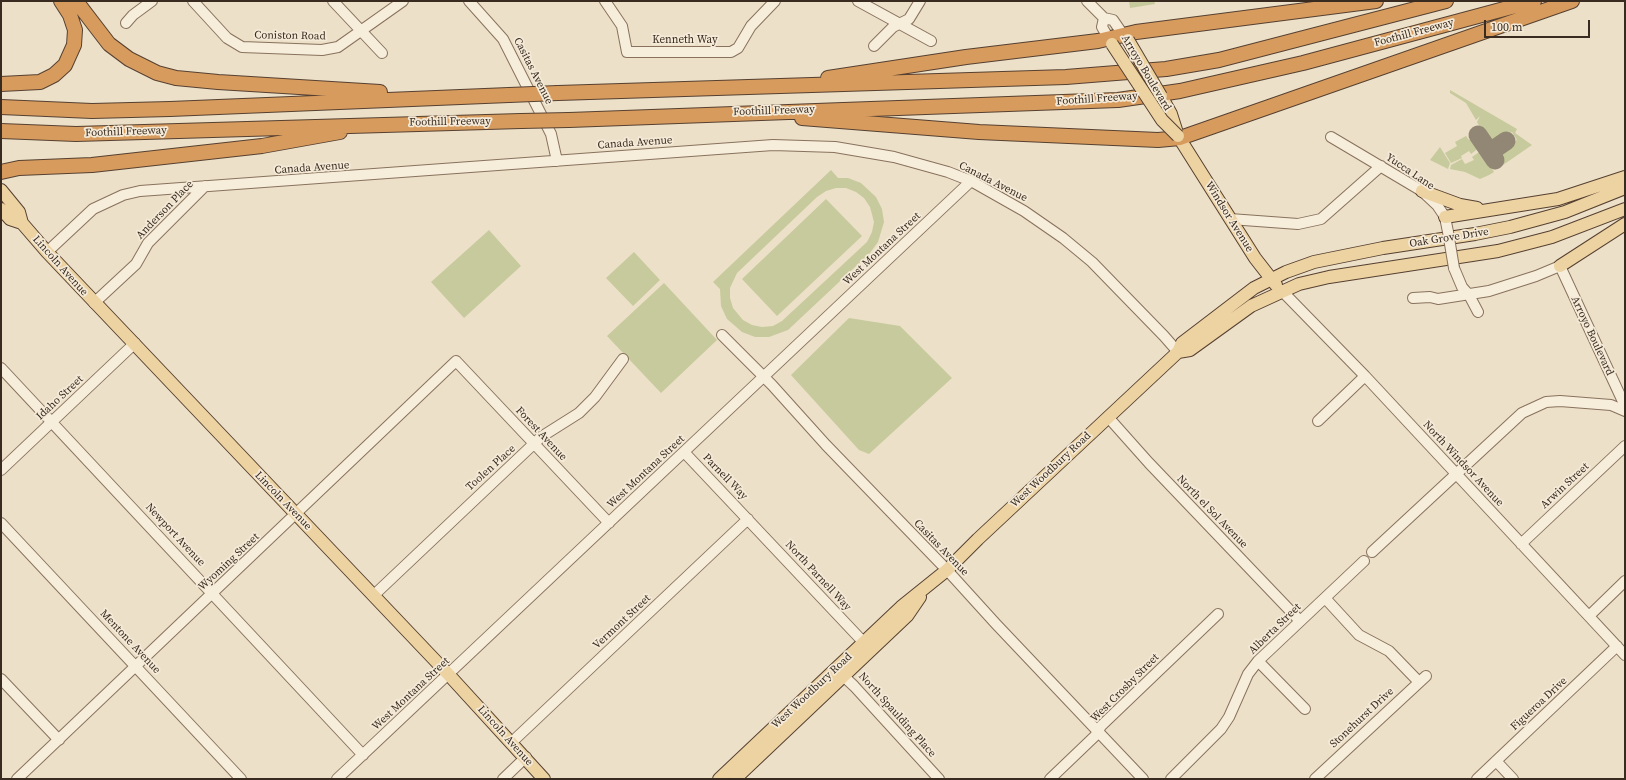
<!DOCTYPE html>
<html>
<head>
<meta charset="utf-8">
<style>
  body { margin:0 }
  #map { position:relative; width:1626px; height:780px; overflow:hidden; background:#ece0c8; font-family:"Source Serif 4",serif }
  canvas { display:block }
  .frame { position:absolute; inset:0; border:2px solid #392b20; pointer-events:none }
  .scale { position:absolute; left:1484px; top:20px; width:106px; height:18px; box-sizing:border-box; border:2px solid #392b20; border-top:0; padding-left:5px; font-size:12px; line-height:14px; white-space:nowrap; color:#392b20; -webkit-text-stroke:3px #f4ead7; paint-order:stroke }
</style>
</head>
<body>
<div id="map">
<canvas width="1626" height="780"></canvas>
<div class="frame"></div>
<div class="scale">100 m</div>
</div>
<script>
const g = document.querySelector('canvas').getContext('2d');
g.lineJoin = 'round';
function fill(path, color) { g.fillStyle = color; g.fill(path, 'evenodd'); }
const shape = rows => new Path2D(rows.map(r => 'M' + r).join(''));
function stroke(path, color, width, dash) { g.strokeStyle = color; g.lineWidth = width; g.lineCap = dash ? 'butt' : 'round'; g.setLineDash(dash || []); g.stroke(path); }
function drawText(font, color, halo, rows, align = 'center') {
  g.font = font + ' "Source Serif 4",serif'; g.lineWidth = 3.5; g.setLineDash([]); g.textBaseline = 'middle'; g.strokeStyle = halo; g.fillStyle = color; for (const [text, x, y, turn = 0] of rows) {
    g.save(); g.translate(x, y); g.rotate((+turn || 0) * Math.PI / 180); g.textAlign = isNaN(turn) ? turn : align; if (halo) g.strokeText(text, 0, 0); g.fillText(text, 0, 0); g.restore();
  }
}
const green = shape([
  [1129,1,1154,1,1155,4,1130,8],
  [1450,90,1517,129,1515,133,1532,145,1503,165,1493,152,1507,142,1509,144,1517,140,1512,132,1504,136,1505,139,1490,147,1481,133,1483,132,1477,122,1480,116,1476,120,1466,103,1450,93],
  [1466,136,1469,140,1476,136,1482,145,1480,147,1471,154,1469,151,1461,156,1462,158,1451,163,1445,153,1457,146,1455,142],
  [1440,147,1450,163,1448,169,1430,160],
  [1482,150,1485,150,1493,162,1489,164,1494,172,1489,175,1480,179,1465,172,1450,169,1451,165,1462,159,1465,164,1474,160,1472,157],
  [831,170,838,178,848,178,861,183,876,197,882,209,884,222,878,242,870,253,788,330,769,337,755,337,742,332,727,319,721,306,720,289,713,282],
  [836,188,846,188,856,192,864,198,870,207,874,222,872,232,867,242,782,321,773,326,762,327,752,325,743,320,733,308,730,298,730,288,737,273,817,197,826,191],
  [826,199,862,236,777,316,742,279],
  [489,230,521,266,464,318,431,282],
  [634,252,660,280,633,306,606,278],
  [664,283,717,340,661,393,607,336],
  [849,318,900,326,952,378,869,454,859,450,791,375]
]);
const taxiway = shape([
  [1478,135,1495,160],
  [1490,152,1506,141]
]);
const minor = shape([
  [193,1,227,38,242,47,322,50,338,47,403,1],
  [333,1,382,53],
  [469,1,503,39,551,134,557,161],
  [605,1,622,26,627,52,731,52,738,48,751,26,775,1],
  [858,1,931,41],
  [1087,1,1104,18,1113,20,1124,36],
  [1104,18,1102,27,1109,39],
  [126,23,133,15,152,1],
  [874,46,893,27,909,19,920,1],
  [1331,137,1422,191,1437,205,1445,217,1448,232],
  [1230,219,1298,224,1321,219,1381,166],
  [47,252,93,209,123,195,140,191,773,145,835,147,894,157,948,172,971,181,1024,211,1063,238,1092,262,1164,336,1178,352],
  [1454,268,1462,287,1469,295,1478,312],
  [1283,292,1365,376,1625,655],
  [1413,298,1430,297,1438,299,1489,291,1536,276,1560,266,1625,406],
  [94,303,136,264,148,243,205,186],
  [722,335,772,385,826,445,947,570,996,624,1143,779],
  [1,368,363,755],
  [1108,417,1149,463,1300,621],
  [1318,421,1365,376],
  [684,452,868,647],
  [1,470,135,343],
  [1,523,241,779],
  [1521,544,1625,446],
  [1372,552,1522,413,1546,402,1560,401,1611,405,1625,411],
  [373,596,541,437,579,413,595,397,623,359],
  [1325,598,1359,635,1389,651,1418,681],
  [1589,616,1625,581],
  [1258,661,1305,709],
  [838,671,854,686,939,779],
  [1,679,59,740],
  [512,742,748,519],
  [1496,761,1513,779],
  [17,779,456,361,609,523],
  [337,779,971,181],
  [503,779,526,757],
  [1050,779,1095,736,1101,726,1218,614],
  [1171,779,1221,729,1229,717,1248,674,1258,661,1364,561],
  [1315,779,1426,676],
  [1477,779,1617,646]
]);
const major = shape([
  [1161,96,1171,114,1178,136,1255,258,1276,285],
  [1,190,19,212,22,223,47,252,449,675,544,779],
  [1422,191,1460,205,1477,208],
  [1,209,10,219,22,223],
  [1445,217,1558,199,1625,177],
  [1560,266,1625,224],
  [1178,352,1190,350,1251,306,1299,284,1329,277,1498,251,1552,237,1625,209],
  [719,779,901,607,947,570,978,539,1178,352,1182,343,1254,288,1286,272,1314,262,1383,248,1475,234,1510,227,1565,212,1625,188],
  [735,779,907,616,920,597]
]);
const highway = shape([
  [76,1,109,44,129,59,157,73,176,78,218,82,380,92],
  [828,78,966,57,1098,41,1136,32,1376,1],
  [1,84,40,82,54,75,65,65,74,45,75,30,70,15,61,1],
  [558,93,1066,77,1166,69,1219,60,1446,1],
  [1,107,92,111,170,109,509,95],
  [802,118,979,132,1158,140,1180,138,1572,1],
  [569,120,1118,100,1180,91,1303,63,1534,1],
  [1,131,76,134,521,121],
  [1,172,19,168,92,165,262,146,340,132]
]);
const minorBridge = shape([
  [1448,232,1454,268]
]);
const majorBridge = shape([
  [1128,40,1161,96],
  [1112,44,1162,120,1178,136]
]);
const highwayBridge = shape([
  [509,95,558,93],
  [521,121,569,120]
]);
const streetNames = [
  ["Foothill Freeway",1414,33,-15],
  ["Coniston Road",290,36,1],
  ["Kenneth Way",685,40],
  ["Casitas Avenue",533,71,63],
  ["Arroyo Boulevard",1146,73,59],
  ["Foothill Freeway",1097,99,-4],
  ["Foothill Freeway",774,111,-2],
  ["Foothill Freeway",450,122,-1],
  ["Foothill Freeway",126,132,-2],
  ["Canada Avenue",635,143,-4],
  ["Canada Avenue",312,168,-4],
  ["Yucca Lane",1410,172,34],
  ["Canada Avenue",993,182,27],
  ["Anderson Place",165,210,-46],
  ["Windsor Avenue",1229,217,58],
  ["Oak Grove Drive",1449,238,-9],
  ["West Montana Street",882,249,-43],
  ["Lincoln Avenue",60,266,48],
  ["Arroyo Boulevard",1592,336,65],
  ["Idaho Street",60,398,-43],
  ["Forest Avenue",541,434,47],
  ["North Windsor Avenue",1463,464,47],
  ["Toolen Place",491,468,-42],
  ["West Woodbury Road",1051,470,-43],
  ["West Montana Street",646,472,-43],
  ["Parnell Way",725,477,46],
  ["Arwin Street",1565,486,-43],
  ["Lincoln Avenue",283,501,46],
  ["North el Sol Avenue",1212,512,46],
  ["Newport Avenue",175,535,47],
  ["Casitas Avenue",941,548,46],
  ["Wyoming Street",229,562,-43],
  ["North Parnell Way",818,576,47],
  ["Vermont Street",622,622,-43],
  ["Alberta Street",1275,629,-44],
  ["Mentone Avenue",130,642,47],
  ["West Crosby Street",1125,688,-45],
  ["West Woodbury Road",812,691,-43],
  ["West Montana Street",411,694,-43],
  ["Figueroa Drive",1539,704,-43],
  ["North Spaulding Place",897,715,48],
  ["Stonehurst Drive",1362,718,-43],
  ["Lincoln Avenue",505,736,48]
];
fill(green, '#c7ca9c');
stroke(taxiway, '#928674', 19);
stroke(minor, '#88725d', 12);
stroke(major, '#564031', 14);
stroke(highway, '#564031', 16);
stroke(minor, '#f7eddb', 10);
stroke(major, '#edd2a2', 12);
stroke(highway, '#d79b5d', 14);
stroke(minorBridge, '#88725d', 12, []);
stroke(majorBridge, '#564031', 14, []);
stroke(highwayBridge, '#564031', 16, []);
stroke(minorBridge, '#f7eddb', 10);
stroke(majorBridge, '#edd2a2', 12);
stroke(highwayBridge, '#d79b5d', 14);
drawText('11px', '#392b20', '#f4ead7', streetNames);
</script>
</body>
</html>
